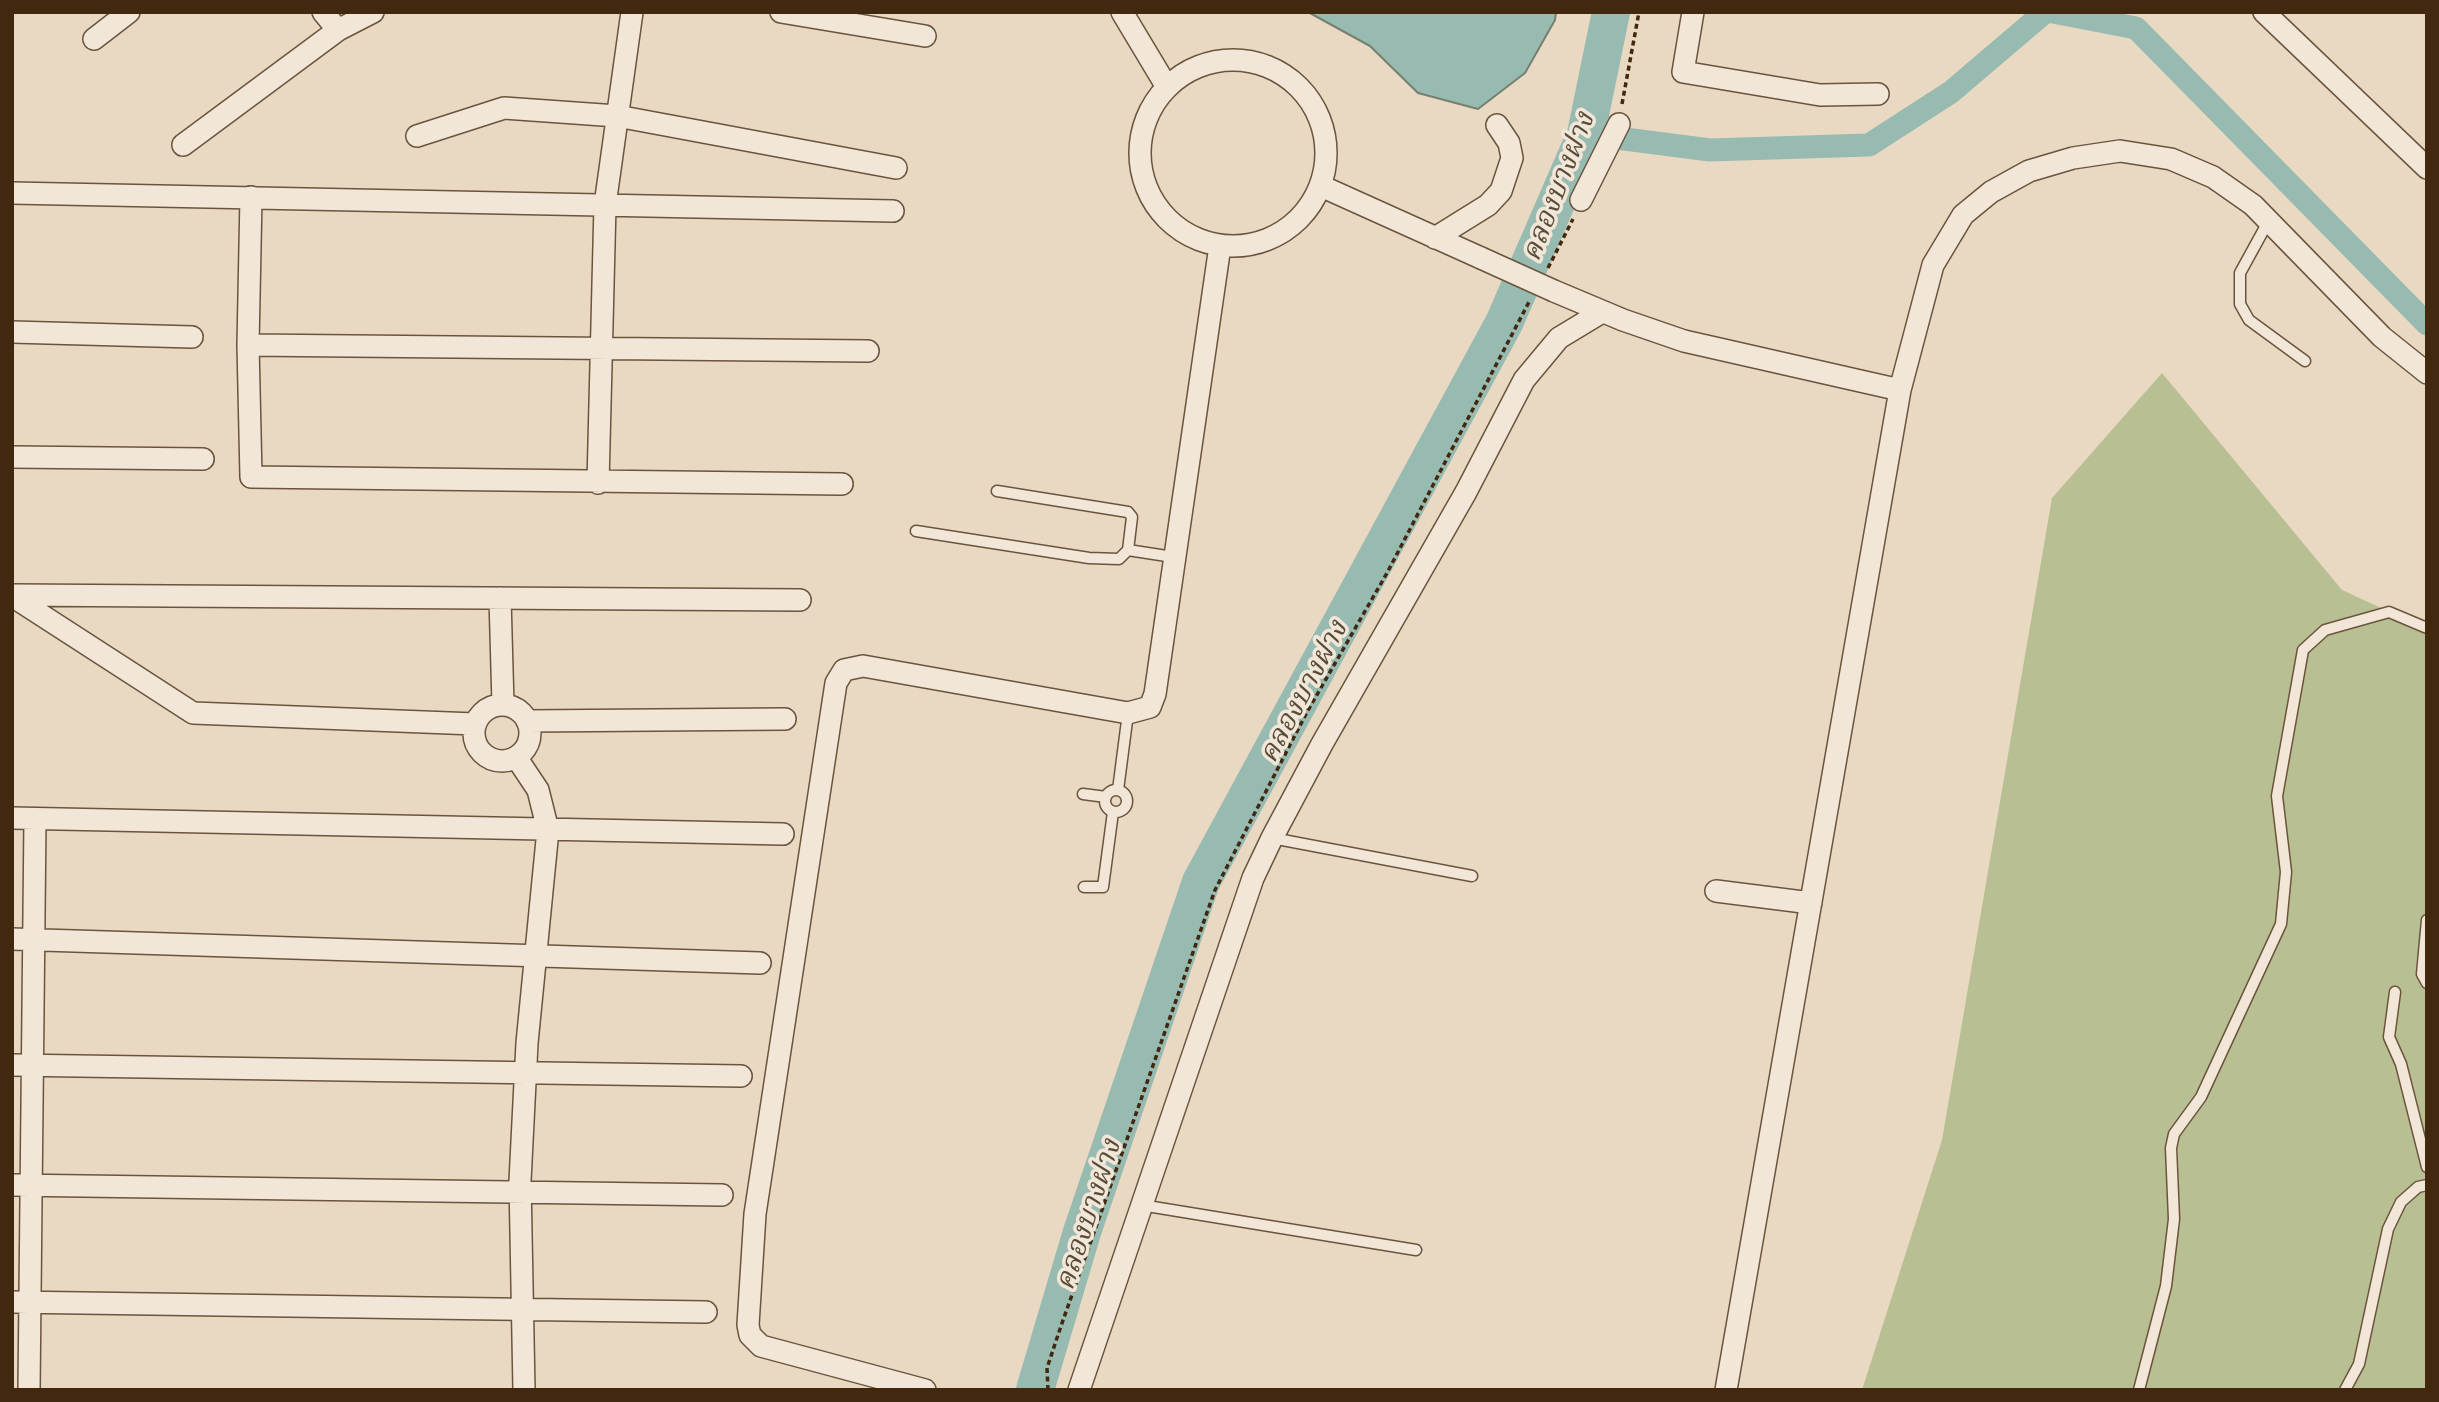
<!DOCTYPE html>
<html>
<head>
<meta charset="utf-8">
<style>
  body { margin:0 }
  #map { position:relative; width:2439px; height:1402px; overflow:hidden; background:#e9d9c2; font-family:"EB Garamond",serif }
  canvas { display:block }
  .frame { position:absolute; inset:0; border:14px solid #41280f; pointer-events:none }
</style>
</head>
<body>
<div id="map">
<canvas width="2439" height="1402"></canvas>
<div class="frame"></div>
</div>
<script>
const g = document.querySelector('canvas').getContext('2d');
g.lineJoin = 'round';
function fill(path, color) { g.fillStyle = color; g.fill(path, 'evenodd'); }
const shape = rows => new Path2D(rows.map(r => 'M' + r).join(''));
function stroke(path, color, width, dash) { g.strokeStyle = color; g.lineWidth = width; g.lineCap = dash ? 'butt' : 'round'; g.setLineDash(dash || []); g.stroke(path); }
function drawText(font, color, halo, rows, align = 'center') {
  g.font = font + ' "EB Garamond","Noto Serif Thai",serif'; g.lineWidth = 7; g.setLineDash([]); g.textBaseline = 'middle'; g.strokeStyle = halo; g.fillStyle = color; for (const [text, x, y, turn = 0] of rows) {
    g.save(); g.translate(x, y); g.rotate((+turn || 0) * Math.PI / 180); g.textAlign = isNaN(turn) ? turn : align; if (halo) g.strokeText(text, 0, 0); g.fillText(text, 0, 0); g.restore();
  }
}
const green = shape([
  [2162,373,2342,590,2427,629,2427,1390,1862,1390,1942,1140,2052,498]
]);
const water = shape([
  [1308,12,1556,12,1555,20,1525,73,1478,109,1418,93,1370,46,1308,12]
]);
const canal = shape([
  [2053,12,2136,28,2427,324],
  [1586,134,1710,150,1869,145,1951,92,2045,12]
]);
const river = shape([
  [1035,1390,1082,1232,1201,882,1504,323,1586,134,1611,12]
]);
const path = shape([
  [1622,104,1639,12],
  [1548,268,1573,219],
  [1048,1390,1047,1368,1061,1326,1215,890,1307,712,1387,573,1529,302]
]);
const service = shape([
  [2268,222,2240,273,2240,304,2249,320,2305,361],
  [997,491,1128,512,1132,517,1128,550],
  [916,531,1089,558,1119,559,1128,550,1173,557],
  [1118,790,1128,713],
  '1105 801a11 11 0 1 1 22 0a11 11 0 1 1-22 0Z',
  [1083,794,1106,797],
  [1272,838,1472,876],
  [1084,887,1103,887,1113,812],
  [2427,920,2422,974,2427,983],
  [2395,992,2389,1037,2401,1064,2427,1167],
  [1141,1205,1416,1250],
  [2139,1390,2166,1286,2174,1219,2171,1148,2174,1134,2201,1097,2281,924,2286,872,2277,796,2303,650,2325,630,2389,612,2427,628],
  [2345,1390,2359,1364,2388,1229,2401,1202,2418,1187,2427,1185]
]);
const minor = shape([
  [323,12,338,30],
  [781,12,925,36],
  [1122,12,1167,87],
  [1693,12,1683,72,1820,95,1878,94],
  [2264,12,2427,168],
  [94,39,129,12],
  '1140 153a93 93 0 1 1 186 0a93 93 0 1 1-186 0Z',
  [417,136,504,108,617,116,896,168],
  [183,145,338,30,373,12],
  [1321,186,1481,258],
  [12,193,893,211],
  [251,197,248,345,251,477,842,484],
  [1581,200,1619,124],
  [1435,238,1488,205,1501,191,1512,158,1509,143,1497,125],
  [1554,291,1623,320,1684,341,1900,390],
  [12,332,192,337],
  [248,345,868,351],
  [12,457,203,459],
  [598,483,605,205,632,12],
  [12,595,800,600],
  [12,596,193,713,475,724],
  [500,598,503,705],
  '474 733a28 28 0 1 1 56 0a28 28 0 1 1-56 0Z',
  [527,721,785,719],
  [516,757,538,790,548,830,527,1043,520,1181,524,1390],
  [12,818,783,834],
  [1716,891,1811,903],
  [12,939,760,963],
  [12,1065,741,1076],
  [12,1185,722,1195],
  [12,1302,706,1312],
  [29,1390,35,819],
  [925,1390,761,1346,750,1335,748,1325,755,1214,836,683,844,670,863,666,1128,713,1150,707,1155,694,1220,246],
  [1079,1390,1253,878,1272,838,1322,744,1466,492,1524,380,1559,338,1602,312],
  [1726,1390,1900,390,1933,265,1963,215,1991,192,2029,171,2073,158,2120,151,2171,159,2213,177,2253,205,2382,337,2427,373]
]);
const minorBridge = shape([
  [1481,258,1554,291]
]);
const waterNames = [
  ["คลองบางฝาง",1559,187,-69],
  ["คลองบางฝาง",1304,692,-62],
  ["คลองบางฝาง",1089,1215,-72]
];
fill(green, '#b8bf92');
fill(water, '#97bab1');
stroke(water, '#758070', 2);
stroke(canal, '#97bab1', 23);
stroke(river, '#97bab1', 38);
stroke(service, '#6b543c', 13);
stroke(minor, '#6b543c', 24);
stroke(path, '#41280f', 3.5, [5, 3.5]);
stroke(service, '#f1e6d7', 10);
stroke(minor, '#f1e6d7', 21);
stroke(minorBridge, '#6b543c', 24, []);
stroke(minorBridge, '#f1e6d7', 21);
drawText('italic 28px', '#564c38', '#f1e6d7', waterNames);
</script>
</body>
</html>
